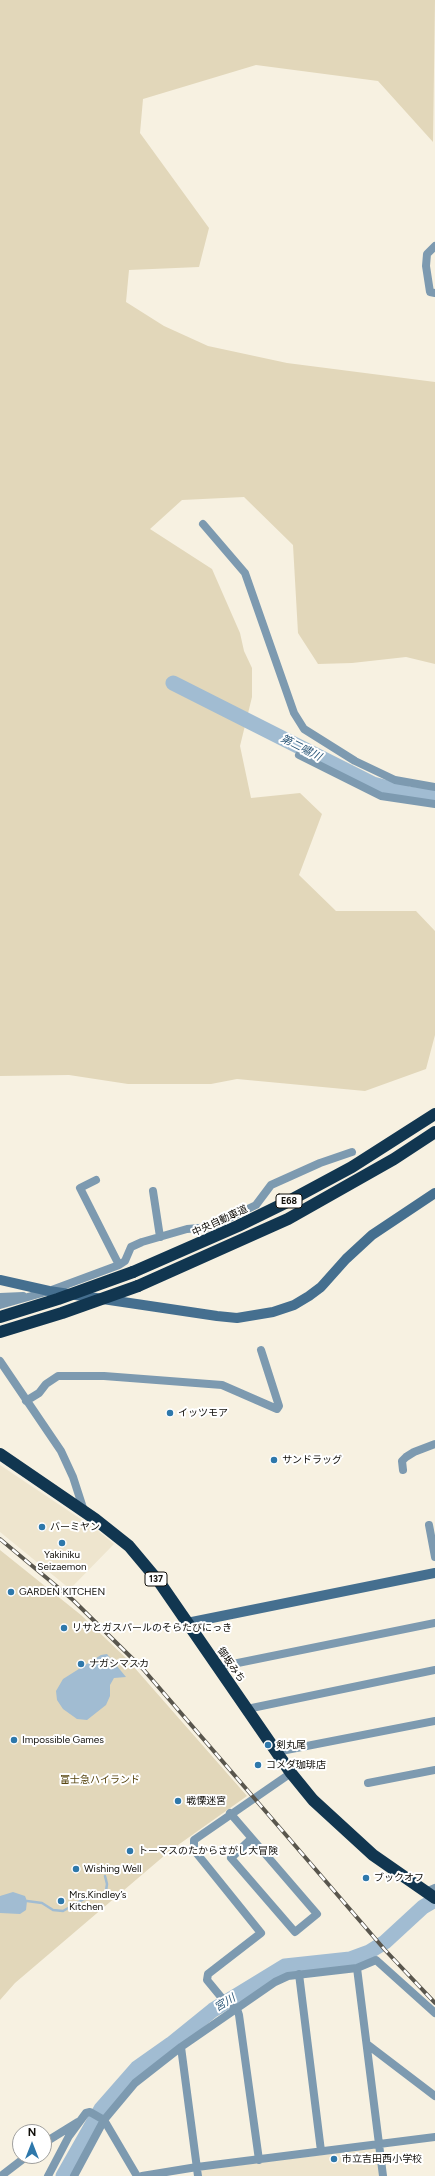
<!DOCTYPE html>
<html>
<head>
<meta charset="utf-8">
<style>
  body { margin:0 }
  #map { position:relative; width:435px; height:2176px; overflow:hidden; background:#f7f1e1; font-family:Figtree,sans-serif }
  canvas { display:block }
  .north { position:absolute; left:12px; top:2124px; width:40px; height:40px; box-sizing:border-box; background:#fff; border:1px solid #9f9f9d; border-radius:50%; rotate:0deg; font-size:11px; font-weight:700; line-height:16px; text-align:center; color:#100e09 }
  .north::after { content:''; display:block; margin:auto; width:14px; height:18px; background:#2e78ab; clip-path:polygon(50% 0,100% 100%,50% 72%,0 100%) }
</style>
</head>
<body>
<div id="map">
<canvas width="435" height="2176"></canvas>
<div class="north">N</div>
</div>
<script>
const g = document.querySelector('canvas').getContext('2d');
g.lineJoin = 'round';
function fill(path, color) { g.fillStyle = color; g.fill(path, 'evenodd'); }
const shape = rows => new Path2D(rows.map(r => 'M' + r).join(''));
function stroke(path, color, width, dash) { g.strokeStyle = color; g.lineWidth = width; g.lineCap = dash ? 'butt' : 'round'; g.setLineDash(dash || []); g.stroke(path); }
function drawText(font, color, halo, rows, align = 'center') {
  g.font = font + ' Figtree,"Noto Sans JP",sans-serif'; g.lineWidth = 4; g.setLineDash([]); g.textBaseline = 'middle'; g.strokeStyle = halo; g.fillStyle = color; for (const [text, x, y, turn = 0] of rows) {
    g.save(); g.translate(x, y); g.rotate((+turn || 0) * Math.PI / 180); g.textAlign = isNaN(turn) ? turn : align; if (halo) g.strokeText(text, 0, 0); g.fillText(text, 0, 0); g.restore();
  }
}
const built = shape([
  [0,1465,97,1530,114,1544,70,1589,0,1532],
  [377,2148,380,2176,202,2176,202,2170]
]);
const green = shape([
  [0,0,435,0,433,142,378,81,256,65,143,99,140,133,209,228,199,267,129,270,126,302,164,326,208,346,287,363,435,382,435,664,406,657,352,663,318,664,298,633,293,545,244,497,182,500,150,529,212,569,240,633,244,651,252,668,252,697,240,746,251,798,300,793,322,814,299,875,336,911,416,911,435,931,435,1035,426,1069,365,1091,237,1079,211,1084,128,1084,69,1075,0,1076],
  [0,1550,81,1615,126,1658,247,1796,171,1850,15,1983,0,2000]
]);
const water = shape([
  [107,1654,126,1677,114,1678,110,1685,110,1696,106,1705,87,1720,77,1719,63,1709,57,1700,56,1691,63,1679,101,1655],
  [13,1892,25,1896,27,1901,26,1910,20,1914,0,1913,0,1896]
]);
const stream = shape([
  [27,1901,42,1903,53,1910,63,1911,84,1899,98,1897,106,1891,107,1884,105,1876]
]);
const river = shape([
  [173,683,373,784,409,794,435,797],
  [63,2176,101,2109,137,2068,171,2044,213,2010,285,1966,350,1959,369,1952,385,1942,423,1907,435,1900]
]);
const street = shape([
  [435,246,427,254,426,266,430,292,435,293],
  [203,524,245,573,294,713,304,729,355,761,395,780,435,787],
  [299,755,381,796,435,804],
  [96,1180,80,1188,119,1265],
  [153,1191,160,1237],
  [0,1297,23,1296],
  [0,1305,49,1291,119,1265,125,1261,131,1247,142,1242,187,1229,211,1227,256,1205,271,1185,320,1163,352,1152],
  [0,1361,61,1451,73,1477,84,1511],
  [26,1401,39,1393,46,1384,58,1376,104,1376,222,1385,277,1409,279,1406,261,1350],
  [403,1470,402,1461,406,1457,414,1452,435,1444],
  [429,1525,435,1557],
  [218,1667,435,1623],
  [247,1709,435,1670],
  [276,1752,435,1721],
  [368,1783,435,1770],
  [230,1813,317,1914,295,1932,231,1858,251,1839],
  [426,1892,435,1888],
  [357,1968,383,2176],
  [299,1974,321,2151],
  [368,2045,435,2096],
  [181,2047,198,2176],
  [44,2143,78,2122],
  [259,2160,239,2015,237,2009,221,1997,207,1980,208,1974,261,1933,194,1850,194,1840,291,1773],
  [1,2176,27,2156],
  [48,2176,69,2136,86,2113,90,2112,104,2120,137,2176],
  [74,2176,104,2120,135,2083,181,2047,275,1982,288,1976,357,1968,376,1960,435,2013],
  [142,2176,197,2167,435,2137]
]);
const secondary = shape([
  [0,1280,49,1291,217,1316,237,1318,273,1312,294,1305,309,1296,321,1287,346,1259,372,1235,435,1193],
  [187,1623,435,1573]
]);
const highway = shape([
  [133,1272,238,1226,287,1202,352,1167,435,1114],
  [138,1286,288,1219,394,1159,435,1132],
  [0,1454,95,1519,129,1546,160,1583,291,1773,313,1800,373,1855,435,1898]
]);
const rail = shape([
  [0,1539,73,1600,143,1669,385,1950,435,2003]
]);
const highwayBridge = shape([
  [0,1317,58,1299,133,1272],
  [0,1332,62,1313,138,1286]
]);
const markers = [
  [170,1413,4,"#2e78ab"],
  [274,1460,4,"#2e78ab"],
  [42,1527,4,"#2e78ab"],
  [62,1543,4,"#2e78ab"],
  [11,1592,4,"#2e78ab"],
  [64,1628,4,"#2e78ab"],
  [81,1664,4,"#2e78ab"],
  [14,1740,4,"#2e78ab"],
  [268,1745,4,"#2e78ab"],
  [258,1765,4,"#2e78ab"],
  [178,1801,4,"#2e78ab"],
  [130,1851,4,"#2e78ab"],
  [76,1869,4,"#2e78ab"],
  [366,1878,4,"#2e78ab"],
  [61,1901,4,"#2e78ab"],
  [334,2159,4,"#2e78ab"]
];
const shields = [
  [289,1201,26],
  [156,1579,22]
];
const shieldNames = [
  ["E68",289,1201],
  ["137",156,1579]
];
const streetNames = [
  ["中央自動車道",220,1221,-25],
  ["御坂みち",231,1665,55]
];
const poiNames = [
  ["イッツモア",178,1413],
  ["サンドラッグ",282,1460],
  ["バーミヤン",50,1527],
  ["Yakiniku",62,1555,"center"],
  ["Seizaemon",62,1567,"center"],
  ["GARDEN KITCHEN",19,1592],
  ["リサとガスパールのそらたびにっき",72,1628],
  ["ナガシマスカ",89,1664],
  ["Impossible Games",22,1740],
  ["剣丸尾",276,1745],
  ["コメダ珈琲店",266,1765],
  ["戦慄迷宮",186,1801],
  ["トーマスのたからさがし大冒険",138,1851],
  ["Wishing Well",84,1869],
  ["ブックオフ",374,1878],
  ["Mrs.Kindley’s",69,1895],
  ["Kitchen",69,1907],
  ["市立吉田西小学校",342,2159]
];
const parkNames = [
  ["富士急ハイランド",100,1780]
];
const waterNames = [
  ["第二嘯川",301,748,27],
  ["宮川",225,2003,-32]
];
fill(built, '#eee5ce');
fill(green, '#e2d7ba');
fill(water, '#a1bcd2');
stroke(stream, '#a1bcd2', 2.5);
stroke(river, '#a1bcd2', 15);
stroke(street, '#7d9ab0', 8);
stroke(secondary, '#456f8f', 10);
stroke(highway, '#113650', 12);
stroke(rail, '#59564d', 4);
stroke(rail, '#fff', 2.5, [8]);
stroke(highwayBridge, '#113650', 12);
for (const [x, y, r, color] of markers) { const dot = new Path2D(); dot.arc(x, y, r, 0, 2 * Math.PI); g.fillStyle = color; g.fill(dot); stroke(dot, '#fff', 1.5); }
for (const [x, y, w] of shields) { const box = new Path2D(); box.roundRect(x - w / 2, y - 7, w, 14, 3); g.fillStyle = '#fff'; g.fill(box); stroke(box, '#100e09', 1); }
drawText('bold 9px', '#100e09', null, shieldNames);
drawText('10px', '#100e09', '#fff', streetNames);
drawText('10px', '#100e09', '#fff', poiNames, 'left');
drawText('10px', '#584611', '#fff', parkNames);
drawText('italic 11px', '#2b5778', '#fff', waterNames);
</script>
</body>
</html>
